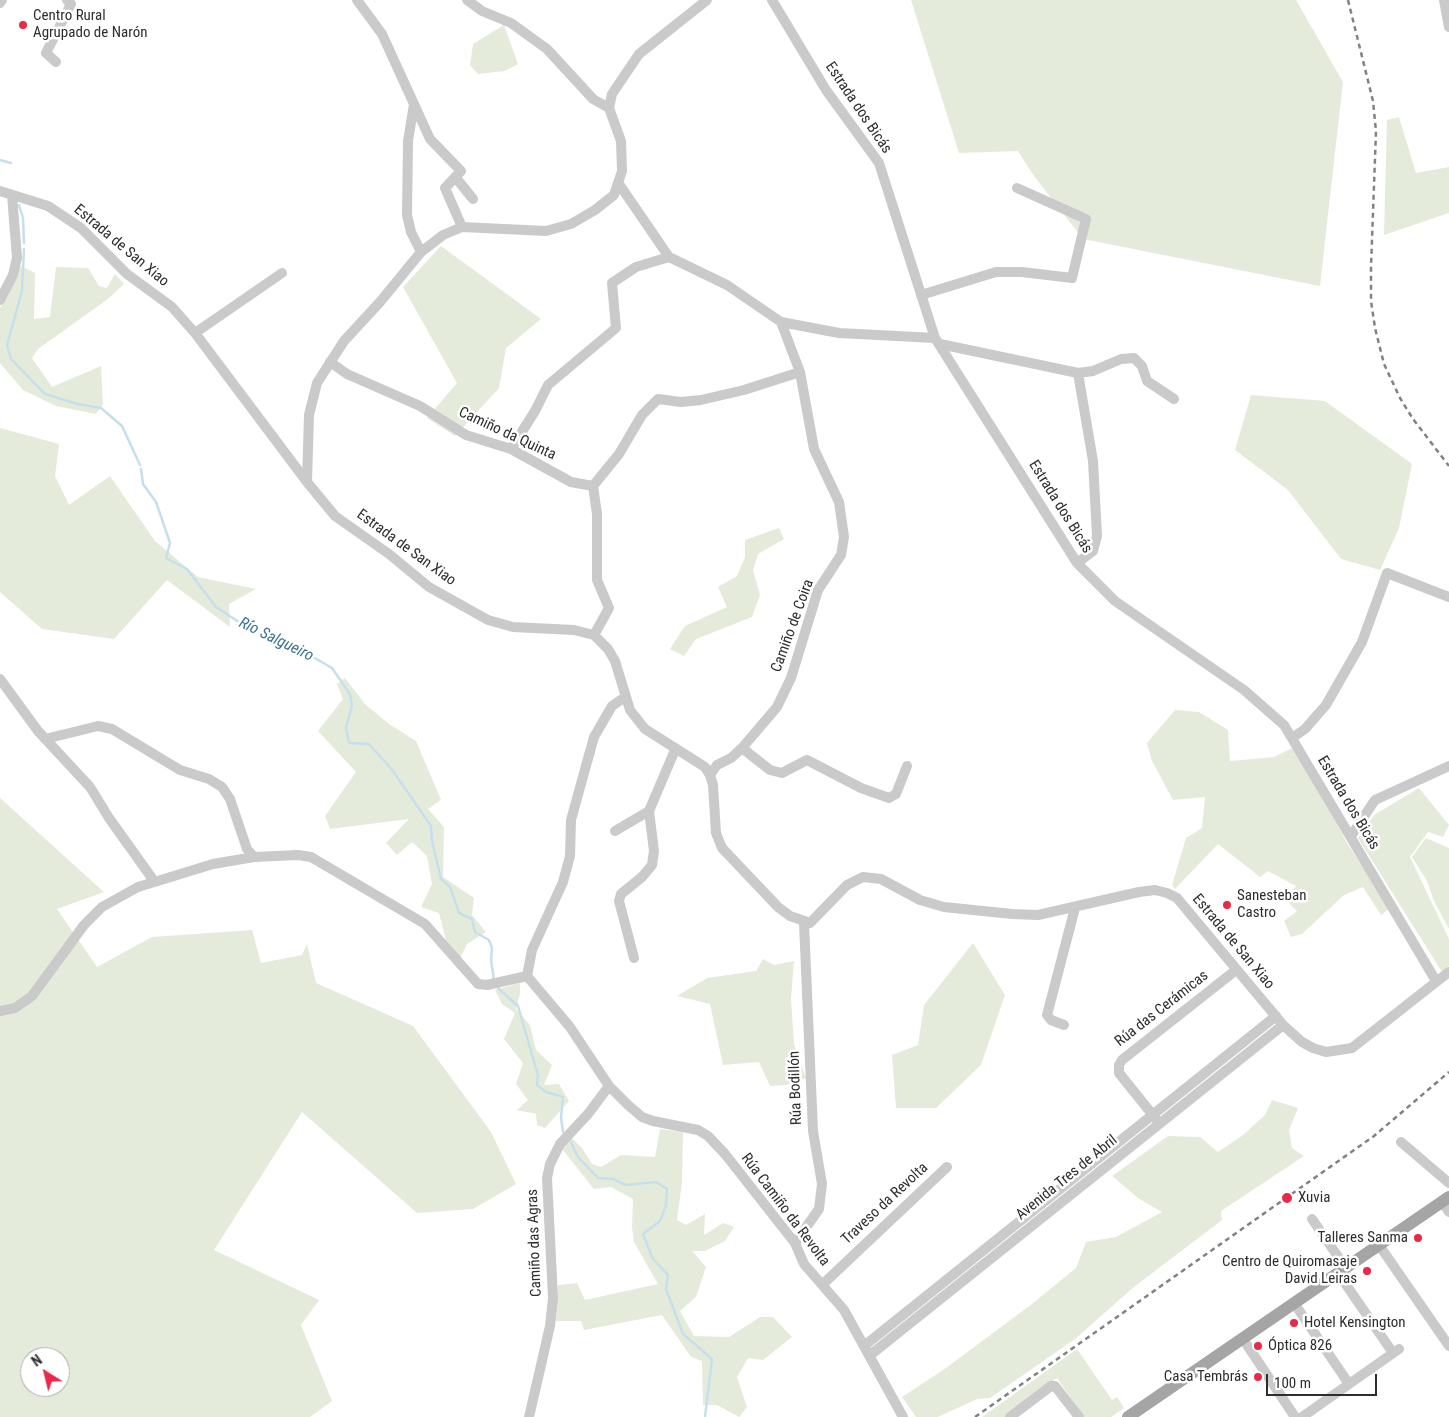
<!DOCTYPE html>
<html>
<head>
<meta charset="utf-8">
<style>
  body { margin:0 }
  #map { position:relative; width:1449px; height:1417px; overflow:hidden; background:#fff; font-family:"Roboto Condensed",sans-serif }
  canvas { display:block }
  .north { position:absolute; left:20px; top:1347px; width:50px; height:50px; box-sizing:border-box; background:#fff; border:1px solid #ababab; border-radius:50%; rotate:324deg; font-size:14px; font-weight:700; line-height:20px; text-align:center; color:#2d2d2d }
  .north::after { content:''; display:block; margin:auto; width:18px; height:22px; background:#eb2846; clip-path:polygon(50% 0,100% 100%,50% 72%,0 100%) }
  .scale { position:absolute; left:1266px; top:1374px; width:111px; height:22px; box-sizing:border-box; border:2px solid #2d2d2d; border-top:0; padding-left:6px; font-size:15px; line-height:18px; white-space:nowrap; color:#2d2d2d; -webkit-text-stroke:4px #fff; paint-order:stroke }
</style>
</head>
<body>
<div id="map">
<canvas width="1449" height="1417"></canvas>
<div class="north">N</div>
<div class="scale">100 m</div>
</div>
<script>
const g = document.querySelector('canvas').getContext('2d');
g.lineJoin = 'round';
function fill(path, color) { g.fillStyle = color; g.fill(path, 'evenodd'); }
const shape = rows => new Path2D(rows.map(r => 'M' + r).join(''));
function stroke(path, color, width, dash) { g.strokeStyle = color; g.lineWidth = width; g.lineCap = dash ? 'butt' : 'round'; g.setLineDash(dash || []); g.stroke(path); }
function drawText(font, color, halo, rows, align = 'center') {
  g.font = font + ' "Roboto Condensed",sans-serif'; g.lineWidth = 5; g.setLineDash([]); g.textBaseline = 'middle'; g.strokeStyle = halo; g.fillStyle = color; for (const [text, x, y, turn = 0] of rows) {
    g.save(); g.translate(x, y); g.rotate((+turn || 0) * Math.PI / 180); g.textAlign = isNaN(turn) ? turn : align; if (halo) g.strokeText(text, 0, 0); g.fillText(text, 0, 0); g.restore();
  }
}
const green = shape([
  [911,0,1296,0,1343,82,1320,286,1083,239,1034,176,1018,151,959,153],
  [504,25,518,64,505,71,478,74,470,65,473,44],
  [1399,117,1416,173,1449,167,1449,213,1384,235,1387,120],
  [441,246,541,319,506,348,499,388,455,436,427,418,457,383,403,287],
  [21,266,35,273,34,319,50,317,56,267,88,268,99,286,107,288,115,274,124,284,108,299,38,349,32,358,52,387,101,366,103,404,96,414,56,406,23,390,0,363,0,308],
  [1251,395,1325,401,1412,464,1399,528,1380,570,1341,559,1288,490,1235,450],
  [0,428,59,444,55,476,69,505,110,476,155,541,198,577,256,589,229,604,230,627,167,580,114,639,42,629,0,592],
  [779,528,784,539,758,554,753,570,760,595,752,617,696,639,684,656,670,649,685,626,727,607,718,587,737,576,745,557,745,540],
  [345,678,365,704,389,724,416,741,441,800,428,809,444,827,443,877,474,898,472,915,486,932,467,944,460,958,448,948,439,913,421,907,432,884,427,856,412,842,397,855,386,843,409,819,330,829,325,816,356,772,318,731,343,699,337,684],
  [1175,710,1199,712,1228,730,1230,761,1274,757,1292,748,1320,792,1347,843,1390,908,1381,915,1363,887,1344,895,1302,934,1291,937,1284,921,1297,911,1284,898,1296,886,1268,871,1260,877,1218,844,1175,889,1172,885,1186,838,1202,828,1205,797,1173,800,1152,761,1147,743],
  [1419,788,1449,825,1443,837,1428,832,1410,857,1449,939,1449,966,1442,972,1358,838,1374,815],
  [0,798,104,892,57,909,97,967,152,937,252,930,261,963,302,955,307,944,316,983,413,1026,491,1132,516,1184,473,1209,417,1213,302,1112,214,1250,319,1300,301,1325,332,1401,310,1417,0,1417],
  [30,1357,60,1357,60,1387,30,1387],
  [1426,838,1449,848,1449,929,1434,901,1427,881,1412,857],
  [973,943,1005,995,981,1065,936,1108,896,1108,892,1055,918,1045,924,1005],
  [763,959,774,965,794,961,791,999,794,1044,806,1078,786,1085,770,1086,759,1062,723,1065,710,1004,677,996,707,978,756,971],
  [520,983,520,994,516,1009,530,1025,536,1050,552,1065,544,1085,559,1084,569,1101,545,1128,537,1125,536,1114,517,1110,528,1100,516,1084,523,1063,504,1039,515,1013,502,1004,495,990],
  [1272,1100,1298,1108,1289,1130,1292,1148,1304,1156,1221,1211,1222,1220,1134,1287,1075,1339,990,1398,977,1399,938,1417,916,1417,902,1397,946,1368,1028,1307,1076,1268,1086,1242,1116,1237,1162,1212,1138,1198,1112,1176,1168,1136,1200,1137,1218,1152,1243,1135,1265,1115],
  [660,1129,683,1132,682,1182,677,1220,686,1225,705,1214,704,1235,723,1223,734,1227,725,1241,705,1251,692,1251,706,1267,696,1297,680,1311,694,1336,729,1337,760,1317,773,1317,792,1337,763,1360,748,1358,737,1377,747,1407,739,1417,717,1405,703,1405,702,1361,691,1357,662,1315,584,1330,581,1321,556,1321,558,1285,577,1283,585,1300,658,1284,634,1242,632,1227,633,1199,611,1187,594,1189,562,1149,571,1137,582,1148,592,1164,601,1167,621,1155,655,1157],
  [1077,1349,1112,1400,1117,1397,1124,1408,1111,1417,1084,1417,1057,1378,1007,1413,1007,1417,982,1417]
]);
const stream = shape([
  [0,160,11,163],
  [19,205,23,218,24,243],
  [24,249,22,291,7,345,11,359,45,394,78,404,101,408,122,426,140,465],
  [141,469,143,484,156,502,170,543,166,558,187,569,216,607,248,628,296,647,332,668,350,694,352,706,346,728,349,743,369,744,393,771,431,826,432,841,441,879,450,887,459,913,472,919,475,932,489,940,492,948,491,960,494,980],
  [497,987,518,1006,538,1075,537,1085,546,1092,563,1097,561,1117,563,1132],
  [570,1140,578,1157,598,1178,613,1179,626,1185,656,1182,667,1189,666,1205,660,1221,643,1234,653,1259,668,1275,666,1289,683,1334,712,1359,705,1417]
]);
const minor = shape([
  [357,0,382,34,430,139,461,171,445,188,462,227],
  [467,0,482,11,511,23,547,49,593,99,609,108],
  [772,0,826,90,879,163,935,338,1077,563,1115,601,1244,690,1284,725,1436,981],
  [1444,0,1449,27],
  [0,3,2,0],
  [56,62,46,53,71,4,67,0],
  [414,104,408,141,407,215,411,232,421,252],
  [456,178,473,199],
  [619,184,669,257,727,285,781,322,839,333,935,338],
  [0,191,48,206,81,228,127,274,172,307,195,333,307,482,335,516,389,554,429,587,488,620,513,627,574,630,594,635,608,649,615,661,630,710,645,729,705,767,710,775,713,785,716,833,722,848,778,907,790,916,810,923,847,885,863,877,881,879,920,900,944,907,1012,914,1038,915,1139,892,1155,890,1167,893,1177,898,1283,1025,1302,1042,1313,1048,1326,1052,1352,1048,1449,972],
  [921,295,996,272,1022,272,1072,278,1086,219,1017,188],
  [0,300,13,275,17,258,12,195],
  [195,333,282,273],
  [940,344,1078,373,1093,371,1121,359,1134,358,1142,366,1147,381,1174,399],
  [330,362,347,374,420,406,466,435,511,449,571,482,593,486],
  [511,449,535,411,548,385,616,328,612,283,636,267,669,257],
  [307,482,309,415,317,383,344,341,380,302,421,252,443,235,462,227,546,231,571,224,595,210,614,195,622,171,621,141,609,108,612,94,639,54,707,0],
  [1077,563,1093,551,1097,536,1093,461,1078,373],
  [594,635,609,608,597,580,597,514,593,486,619,454,642,415,658,399,681,402,701,400,744,390,800,372],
  [0,679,38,731,90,787,109,818,154,881],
  [1292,738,1305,729,1326,705,1362,642,1387,573,1449,597],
  [45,739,98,726,112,729,180,770,209,779,222,787,230,799,247,849,254,857],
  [742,748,770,770,782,773,807,760,861,788,889,798,896,794,907,766],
  [710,775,717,765,731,758,742,748,777,707,791,678,818,590,841,555,844,537,839,502,814,449,800,372,781,322],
  [615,831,649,811],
  [1351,836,1375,800,1449,766],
  [634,958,619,901,621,894,642,877,652,865,654,851,649,811,675,750],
  [527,976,532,950,563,882,570,856,571,820,594,737,612,706,625,697],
  [0,1011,15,1008,32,996,84,925,102,907,138,887,213,864,254,857,298,855,311,857,425,924,478,984,487,985,527,976,570,1027,609,1086,628,1105,642,1117,653,1121,698,1130,708,1136,725,1154,795,1243,804,1264,844,1310,903,1417],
  [1064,1025,1051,1020,1047,1015,1075,908],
  [1156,1119,1119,1073,1119,1065,1122,1060,1236,970],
  [1401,1142,1449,1183],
  [1442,1202,1449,1212],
  [1312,1219,1346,1268],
  [795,1243,819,1209,822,1184,813,1131,804,923],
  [1379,1245,1449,1346],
  [1338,1273,1393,1353],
  [823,1284,947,1167],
  [1294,1303,1349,1384],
  [1243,1339,1295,1417],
  [864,1346,1276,1016],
  [869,1356,1283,1025],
  [529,1417,550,1326,553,1298,547,1178,550,1164,560,1144,588,1114,609,1086],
  [1010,1417,1051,1386,1055,1386,1079,1417],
  [1302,1417,1399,1349]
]);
const major = shape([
  [1128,1417,1449,1197]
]);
const rail = shape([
  [1348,0,1373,101,1376,131,1371,267,1371,301,1375,328,1384,364,1400,398,1413,419,1449,466],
  [975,1417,1374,1136,1449,1072]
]);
const markers = [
  [23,25,5,"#eb2846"],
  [1227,905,5,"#eb2846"],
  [1287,1198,6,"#eb2846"],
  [1418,1238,5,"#eb2846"],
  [1367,1271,5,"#eb2846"],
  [1294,1323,5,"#eb2846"],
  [1258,1346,5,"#eb2846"],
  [1258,1377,5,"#eb2846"]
];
const poiNames = [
  ["Centro Rural",33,16],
  ["Agrupado de Narón",33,33],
  ["Sanesteban",1237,896],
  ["Castro",1237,913],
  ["Xuvia",1298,1198],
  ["Talleres Sanma",1408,1238,"right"],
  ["Centro de Quiromasaje",1357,1262,"right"],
  ["David Leiras",1357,1279,"right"],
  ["Hotel Kensington",1304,1323],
  ["Óptica 826",1268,1346],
  ["Casa Tembrás",1248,1377,"right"]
];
const streetNames = [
  ["Estrada dos Bicás",858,108,56],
  ["Estrada de San Xiao",121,246,40],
  ["Camiño da Quinta",507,434,25],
  ["Estrada dos Bicás",1060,507,58],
  ["Estrada de San Xiao",406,548,36],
  ["Camiño de Coira",793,626,-70],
  ["Estrada dos Bicás",1348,803,59],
  ["Estrada de San Xiao",1233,942,50],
  ["Rúa das Cerámicas",1162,1009,-38],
  ["Rúa Bodillón",796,1088,-92],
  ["Avenida Tres de Abril",1067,1178,-39],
  ["Traveso da Revolta",885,1204,-43],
  ["Rúa Camiño da Revolta",785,1210,53],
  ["Camiño das Agras",535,1243,-92]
];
const waterNames = [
  ["Río Salgueiro",276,640,26]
];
fill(green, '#e5ebda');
stroke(stream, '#c5e0ec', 2.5);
stroke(minor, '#cacaca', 10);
stroke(major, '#a5a5a5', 12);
stroke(rail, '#828282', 2.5, [5, 4]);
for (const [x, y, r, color] of markers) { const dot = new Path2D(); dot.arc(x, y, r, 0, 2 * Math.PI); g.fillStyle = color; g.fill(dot); stroke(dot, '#fff', 2); }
drawText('15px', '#2d2d2d', '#fff', poiNames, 'left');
drawText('15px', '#2d2d2d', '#fff', streetNames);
drawText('italic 16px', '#397692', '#fff', waterNames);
</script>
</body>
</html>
